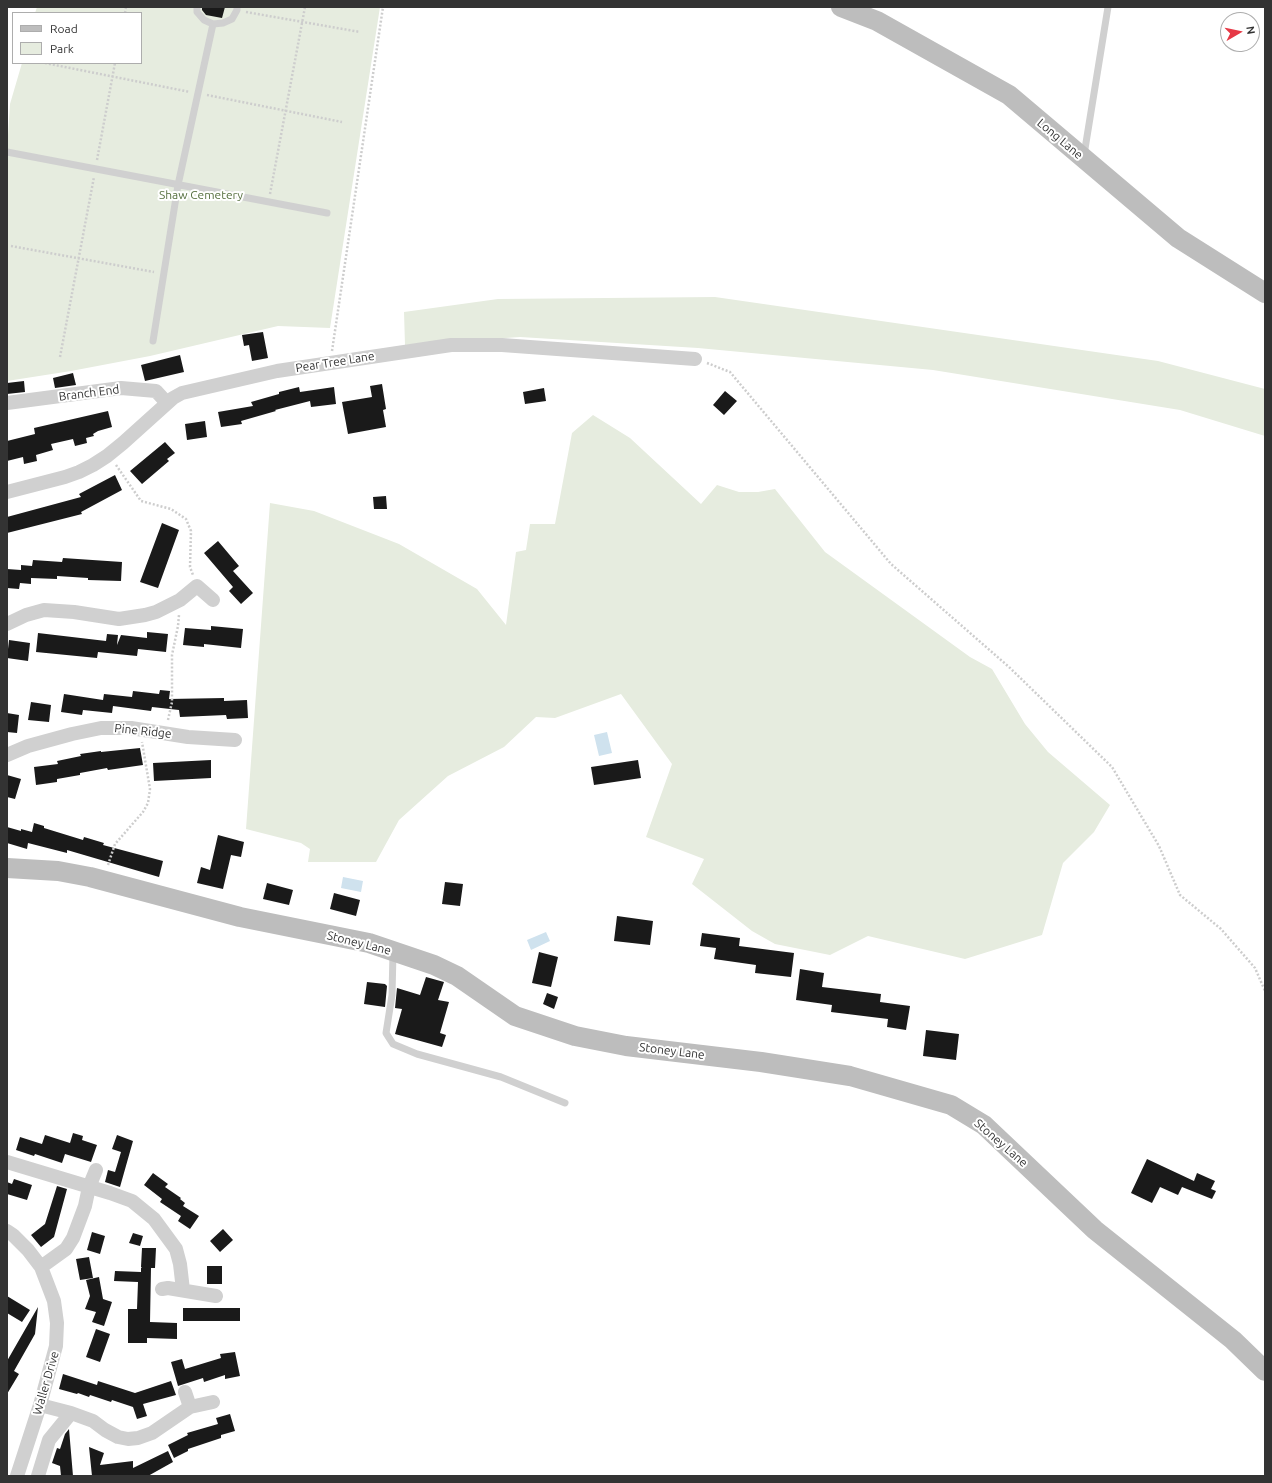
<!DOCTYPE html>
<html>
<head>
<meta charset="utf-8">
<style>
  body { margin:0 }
  #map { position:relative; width:1272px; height:1483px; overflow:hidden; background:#fff; font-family:Ubuntu,sans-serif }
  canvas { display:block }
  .frame { position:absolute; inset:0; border:8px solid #333; pointer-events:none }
  .legend { position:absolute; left:12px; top:12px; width:130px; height:52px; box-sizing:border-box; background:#fff; border:1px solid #adadad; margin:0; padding:5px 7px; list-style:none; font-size:12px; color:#333 }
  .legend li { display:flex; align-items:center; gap:8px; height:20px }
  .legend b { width:20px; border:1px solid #adadad }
  .north { position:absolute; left:1220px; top:12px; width:40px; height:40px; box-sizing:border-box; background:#fff; border:1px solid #adadad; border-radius:50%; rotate:81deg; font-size:11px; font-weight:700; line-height:16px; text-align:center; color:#333 }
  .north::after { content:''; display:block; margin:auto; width:14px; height:18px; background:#e63946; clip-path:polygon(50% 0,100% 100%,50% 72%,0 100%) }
</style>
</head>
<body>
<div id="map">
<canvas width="1272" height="1483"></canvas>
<div class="frame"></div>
<ul class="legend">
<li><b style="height:5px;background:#bdbdbd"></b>Road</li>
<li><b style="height:11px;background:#e6ecdf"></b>Park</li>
</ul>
<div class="north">N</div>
</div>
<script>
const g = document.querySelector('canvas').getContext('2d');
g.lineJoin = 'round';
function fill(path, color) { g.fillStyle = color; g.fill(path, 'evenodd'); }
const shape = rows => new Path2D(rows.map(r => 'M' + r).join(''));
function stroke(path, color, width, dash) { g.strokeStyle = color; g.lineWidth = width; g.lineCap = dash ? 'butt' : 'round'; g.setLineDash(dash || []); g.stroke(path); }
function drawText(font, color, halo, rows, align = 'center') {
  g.font = font + ' Ubuntu,sans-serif'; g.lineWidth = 4; g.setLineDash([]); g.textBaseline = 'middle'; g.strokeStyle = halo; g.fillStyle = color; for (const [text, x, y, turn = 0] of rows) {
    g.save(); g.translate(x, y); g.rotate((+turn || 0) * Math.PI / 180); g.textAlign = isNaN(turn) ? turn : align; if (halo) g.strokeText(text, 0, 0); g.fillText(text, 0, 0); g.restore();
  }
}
const green = shape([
  [37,7,380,7,330,328,278,326,150,356,71,371,7,381,7,151,10,104,22,63,141,63,141,13,35,13],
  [715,297,1158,361,1265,389,1265,436,1180,410,933,370,698,348,520,337,405,345,404,312,498,299],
  [593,415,630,438,701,504,717,485,739,492,758,492,775,489,825,552,970,657,992,669,1025,724,1048,752,1110,805,1094,832,1063,863,1042,935,965,959,868,936,830,955,775,944,752,931,692,884,704,859,646,837,672,764,621,694,555,718,536,717,504,747,448,776,399,820,376,862,308,862,310,849,301,843,246,829,270,503,314,511,399,544,477,589,506,625,516,552,526,550,530,524,555,524,572,433]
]);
const water = shape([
  [607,732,612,753,599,756,594,735],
  [343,877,363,881,361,892,341,888],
  [546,932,550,941,531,950,527,940]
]);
const building = shape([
  [202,7,225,7,222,18,206,15,202,10],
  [263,332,268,358,252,361,249,345,244,346,242,335],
  [180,355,184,372,145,381,141,365],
  [73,373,76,385,55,388,53,378],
  [24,381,25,392,7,394,7,383],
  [382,384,386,409,383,410,386,427,348,434,342,402,372,397,370,386],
  [299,387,300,392,334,387,336,404,311,407,310,401,275,410,276,411,241,421,242,424,221,427,218,412,253,406,251,402,279,394,279,392],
  [544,388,546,401,525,404,523,392],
  [725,391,737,401,724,415,713,405],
  [108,411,112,427,98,431,93,434,94,436,86,438,87,443,75,446,73,439,51,444,53,450,36,455,37,461,24,464,23,457,7,461,7,441,35,434,34,428],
  [205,421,207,437,187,440,185,424],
  [165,442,175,453,167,459,169,461,142,484,130,471],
  [115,475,122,490,81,512,82,514,7,533,7,517,81,497,79,494],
  [386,496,387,509,374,509,373,497],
  [162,523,179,530,158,588,140,582],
  [218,541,239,566,233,571,253,593,241,604,229,591,233,587,204,553],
  [63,558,122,562,121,581,88,580,88,578,57,576,57,579,31,578,31,584,20,583,19,589,7,588,7,569,21,570,21,565,32,566,33,560,62,562],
  [211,626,243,629,241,648,204,644,204,647,183,645,185,628,211,630],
  [147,632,168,634,166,652,138,649,137,656,98,652,97,658,36,652,38,633,106,641,107,634,118,635,117,645,121,635,147,638],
  [9,640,30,643,28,661,7,658],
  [160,690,170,691,169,699,224,698,224,701,247,700,248,718,227,719,226,715,180,717,179,710,152,707,151,711,113,706,112,713,83,710,82,715,61,712,64,694,103,700,104,694,132,697,133,691,159,694],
  [31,702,51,705,49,722,28,720],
  [7,713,19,715,17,733,7,732],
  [140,748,143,765,108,770,107,768,80,773,80,775,57,779,57,782,36,785,34,767,58,764,57,761,81,756,80,754,101,751,101,752],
  [211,760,211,778,154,781,153,763],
  [638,760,641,778,594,785,591,767],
  [7,775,21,779,15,799,7,797],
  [34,823,44,826,44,828,83,840,84,837,104,843,103,845,163,861,159,877,67,850,67,853,28,843,27,849,7,843,7,827,21,831,21,829,32,832],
  [218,835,244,842,241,857,231,855,223,889,197,883,201,867,210,870],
  [445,882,463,884,460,906,442,904],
  [267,883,293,890,289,905,263,899],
  [334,893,360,900,356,916,330,909],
  [617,916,653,921,650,945,614,941],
  [702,933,740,938,739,946,794,953,791,977,755,973,756,965,714,959,716,948,700,946],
  [539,952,558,957,551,987,532,983],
  [800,969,824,973,822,987,881,994,880,1002,910,1006,906,1030,887,1027,888,1019,831,1012,832,1005,796,1000],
  [426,977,444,982,438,1000,449,1002,440,1033,446,1035,442,1047,395,1034,402,1009,395,1008,397,988,420,995],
  [367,982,385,984,387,986,385,1007,364,1004],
  [547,993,558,997,554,1009,543,1004],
  [926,1030,959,1034,956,1060,923,1056],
  [73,1133,83,1136,82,1140,97,1145,91,1162,65,1154,62,1163,35,1154,34,1156,16,1150,20,1137,42,1144,45,1135,70,1143],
  [117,1135,133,1141,120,1187,105,1182,108,1170,115,1172,121,1152,112,1149],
  [1147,1159,1194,1181,1197,1173,1215,1181,1211,1189,1216,1191,1212,1199,1182,1187,1178,1195,1160,1187,1152,1203,1131,1193],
  [153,1173,168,1184,165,1187,181,1198,180,1199,185,1203,183,1206,199,1216,190,1229,178,1221,181,1216,160,1202,162,1199,144,1185],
  [14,1179,32,1185,27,1200,7,1194,7,1182,12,1184],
  [57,1186,67,1189,54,1237,41,1247,31,1235,45,1224],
  [223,1229,233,1240,220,1252,210,1241],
  [92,1232,105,1236,100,1254,87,1250],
  [133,1233,143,1236,140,1246,129,1243],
  [142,1248,156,1248,155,1268,151,1268,150,1322,177,1323,177,1339,147,1338,147,1343,128,1343,128,1309,137,1309,138,1282,114,1281,115,1271,141,1272,141,1268,142,1268,141,1267],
  [89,1257,93,1278,80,1280,76,1259],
  [207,1266,222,1266,222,1284,207,1284],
  [99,1277,103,1299,112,1302,104,1326,92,1322,96,1312,85,1309,90,1296,86,1280],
  [7,1296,30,1310,22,1322,7,1313],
  [38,1307,35,1334,14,1371,19,1374,7,1394,7,1361],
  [183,1308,240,1308,240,1321,183,1321],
  [96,1329,110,1334,100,1362,86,1357],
  [235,1352,240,1376,225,1379,225,1375,204,1382,203,1378,178,1386,171,1362,182,1359,185,1369,221,1358,220,1354],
  [63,1374,97,1385,98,1381,135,1393,171,1381,176,1395,143,1404,147,1416,137,1419,133,1407,112,1400,111,1402,90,1395,89,1397,78,1393,77,1394,59,1389],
  [230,1414,235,1431,221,1435,221,1438,188,1449,188,1451,174,1458,168,1445,188,1435,187,1433,218,1424,216,1418],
  [69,1429,73,1476,61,1476,60,1466,52,1463,57,1448,60,1449,65,1434],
  [89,1447,104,1453,100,1465,133,1461,133,1468,168,1451,173,1462,148,1476,92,1476]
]);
const path = shape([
  [246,12,360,32],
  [125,13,126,7],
  [45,63,190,92],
  [207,95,342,122],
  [97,160,115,63],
  [270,194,305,7],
  [11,246,154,272],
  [332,351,383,7],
  [60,357,94,177],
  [707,363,730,372,891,564,1009,667,1112,767,1159,846,1180,895,1221,929,1255,968,1265,991],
  [116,465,141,501,171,509,186,519,191,531,190,567,193,575],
  [168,720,172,702,172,655,178,626,179,615],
  [108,865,115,844,143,812,148,803,150,789,142,742]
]);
const lane = shape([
  [197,7,197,12,204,20,213,24,223,23,232,19,237,10,237,7],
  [7,152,327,213],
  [1084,155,1108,7],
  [153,341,178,185,213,24],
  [393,953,392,995,386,1033,393,1044,417,1054,501,1077,565,1103]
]);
const street = shape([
  [7,403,121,388,156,391,167,403],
  [7,492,65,477,79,472,93,465,107,456,123,443,173,398,182,393,277,371,451,345,502,345,695,359],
  [7,624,26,615,44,610,74,612,119,619,145,615,156,612,180,600,197,586,213,600],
  [7,755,28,746,72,734,101,728,131,728,188,737,235,740],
  [7,1162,110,1193,132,1201,154,1219,176,1249,180,1264,183,1290],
  [7,1231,13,1235,28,1250,41,1267,54,1301,57,1323,56,1346,40,1405,17,1476],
  [41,1267,66,1249,73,1238,85,1206,89,1187,96,1170],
  [162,1289,168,1288,216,1296],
  [185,1392,190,1407],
  [40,1405,71,1413,93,1421,105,1430,118,1437,128,1439,138,1438,152,1433,190,1407,213,1402],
  [38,1476,49,1440,71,1413]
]);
const secondary = shape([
  [841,7,877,21,1009,95,1178,238,1265,293],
  [7,868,58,871,90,877,240,917,369,943,434,965,457,976,515,1016,575,1036,626,1046,761,1062,850,1076,951,1105,984,1125,1095,1230,1233,1340,1265,1371]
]);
const streetNames = [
  ["Long Lane",1060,139,40],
  ["Pear Tree Lane",335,362,-9],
  ["Branch End",89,393,-7],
  ["Pine Ridge",143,731,6],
  ["Stoney Lane",359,943,14],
  ["Stoney Lane",672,1051,7],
  ["Stoney Lane",1001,1143,41],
  ["Waller Drive",46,1383,-74]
];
const parkNames = [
  ["Shaw Cemetery",201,195]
];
fill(green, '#e6ecdf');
fill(water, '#cfe2ee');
fill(building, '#1a1a1a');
stroke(path, '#cdcdcd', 2.5, [2, 2]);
stroke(lane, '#d0d0d0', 7);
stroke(street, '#d0d0d0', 14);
stroke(secondary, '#bdbdbd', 20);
drawText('12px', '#333', '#fff', streetNames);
drawText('12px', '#56703f', '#fff', parkNames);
</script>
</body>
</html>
